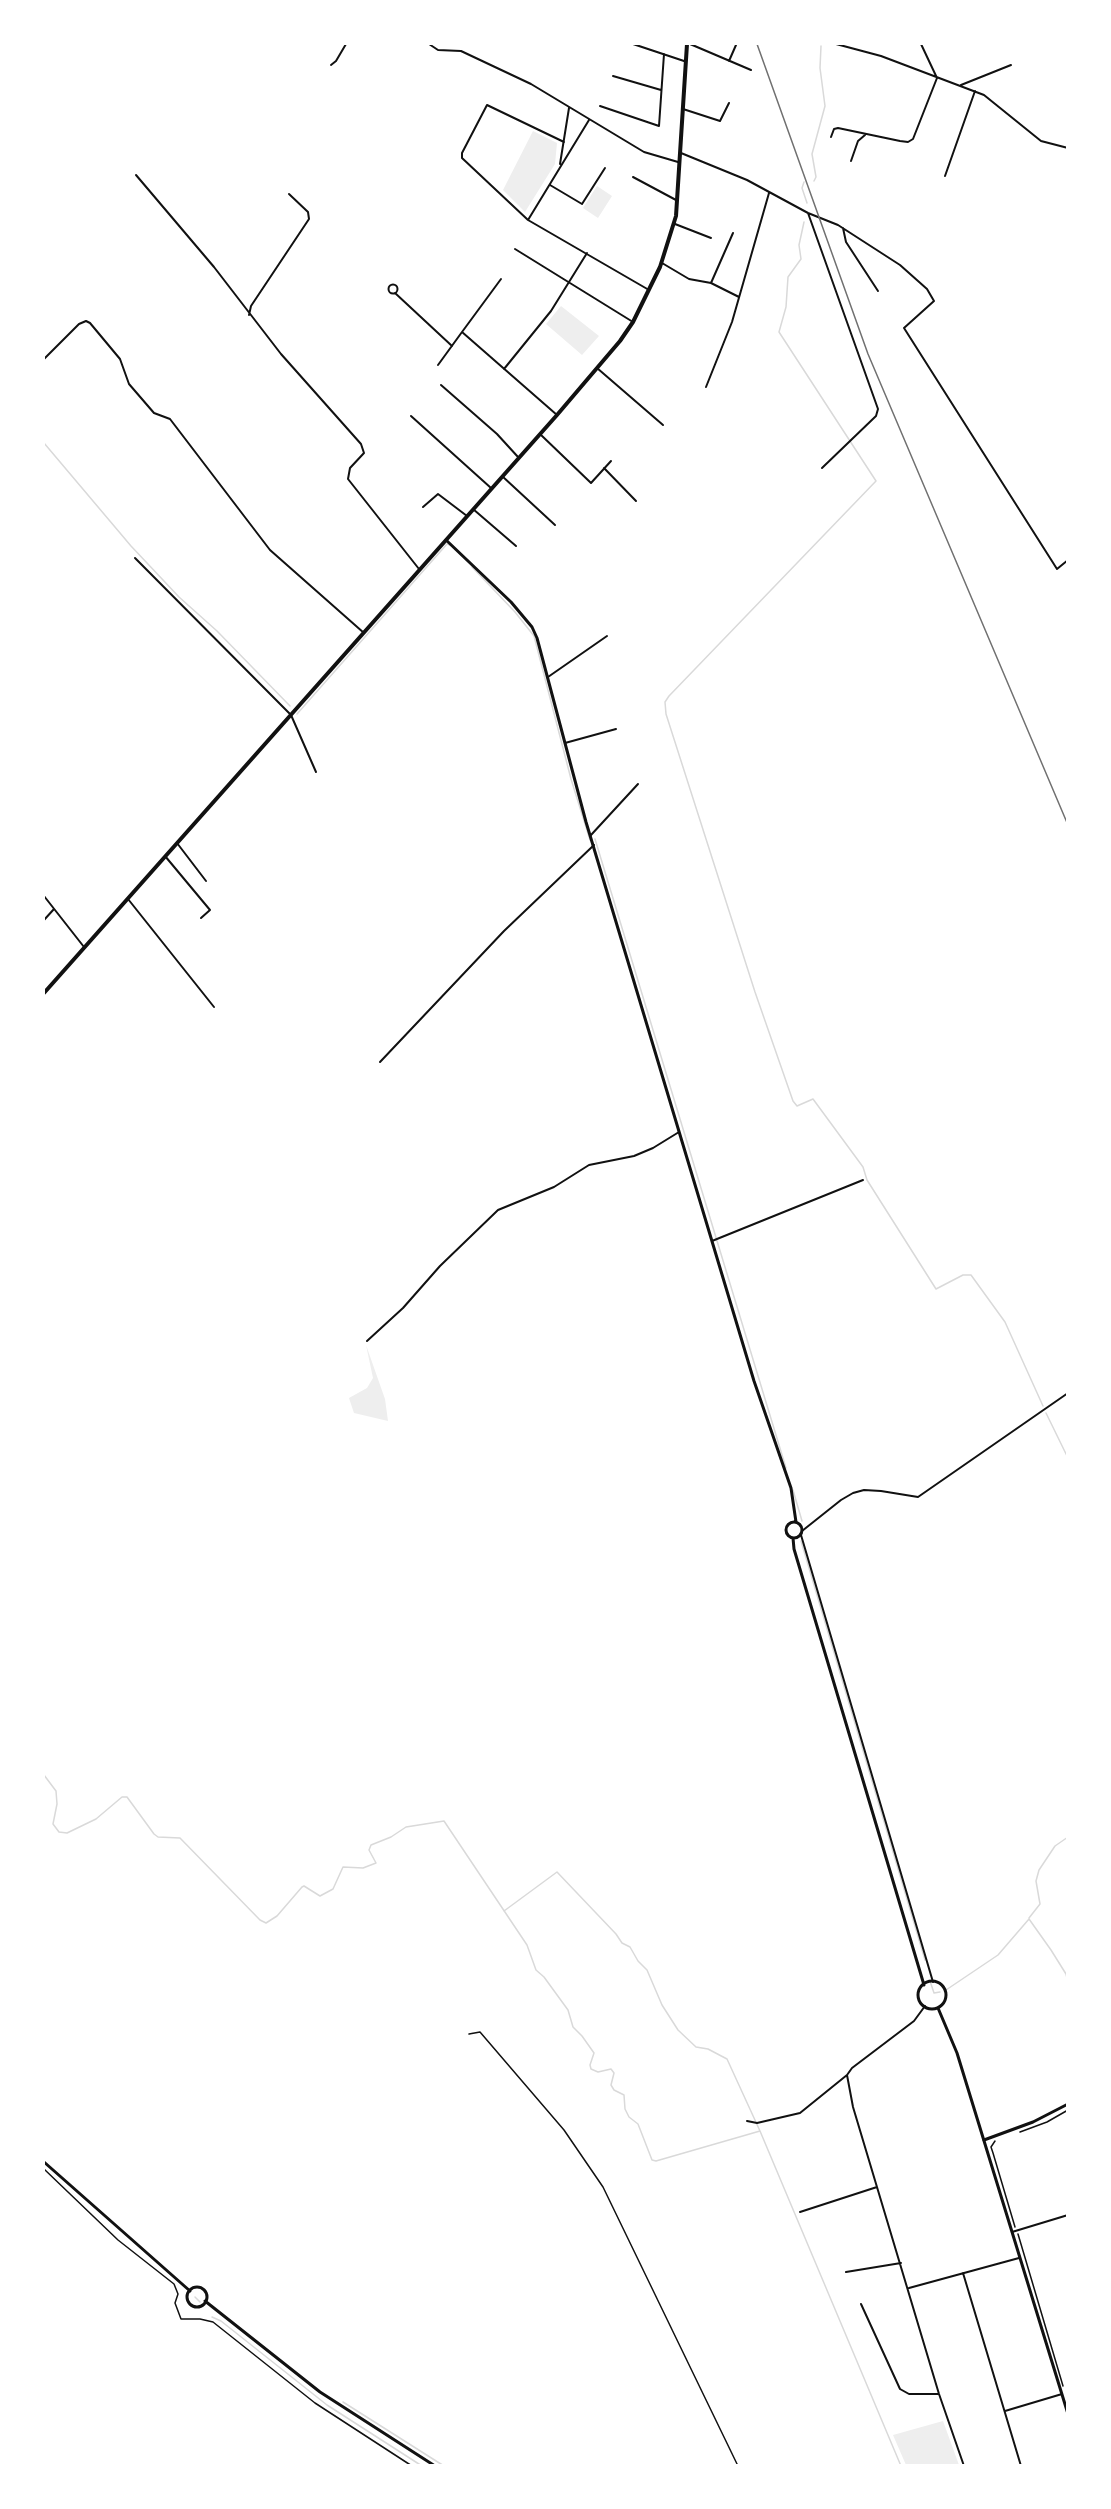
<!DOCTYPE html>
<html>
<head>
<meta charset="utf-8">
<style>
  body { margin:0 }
  #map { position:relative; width:1111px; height:2509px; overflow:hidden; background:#fff; font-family:Manrope,sans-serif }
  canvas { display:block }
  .frame { position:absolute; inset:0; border:45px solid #fff; pointer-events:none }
</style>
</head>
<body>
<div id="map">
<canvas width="1111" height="2509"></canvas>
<div class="frame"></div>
</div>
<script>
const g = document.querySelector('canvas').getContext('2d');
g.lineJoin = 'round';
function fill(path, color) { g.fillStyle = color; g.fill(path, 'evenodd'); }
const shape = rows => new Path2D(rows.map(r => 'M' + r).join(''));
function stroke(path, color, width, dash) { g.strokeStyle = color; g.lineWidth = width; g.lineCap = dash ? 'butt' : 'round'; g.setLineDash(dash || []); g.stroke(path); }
const green = shape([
  [533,131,557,143,555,164,525,212,503,190],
  [597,186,612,196,598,218,583,208],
  [561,306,599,336,582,355,546,324],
  [366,1345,385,1399,388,1421,354,1413,349,1398,367,1388,373,1378],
  [943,2421,959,2465,906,2465,893,2435]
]);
const stream = shape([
  [814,181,816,177,812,154,825,106,820,68,821,46],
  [804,182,802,188,807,203],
  [804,222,799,245,801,259,788,277,786,307,779,332,876,481,669,696,665,702,666,714,755,992,793,1101,797,1106,813,1099,863,1167,867,1180,936,1289,963,1275,971,1275,1005,1322,1043,1406],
  [44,443,131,546,179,597,217,631,290,706],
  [472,567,515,612,534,636,571,779,590,840],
  [297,714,447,544,450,545],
  [595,839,786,1468],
  [1046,1413,1068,1458],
  [793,1490,802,1521],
  [801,1541,925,1960],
  [44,1775,56,1791,57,1804,53,1824,59,1832,67,1833,96,1819,122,1797,127,1797,154,1834,158,1837,180,1838,260,1920,266,1923,277,1916,302,1887,304,1886,320,1896,333,1889,343,1867,363,1868,376,1863,369,1850,371,1845,391,1837,406,1827,444,1821,527,1945,536,1970,544,1977,568,2010,573,2027,582,2036,594,2053,590,2065,591,2069,598,2072,611,2069,614,2073,611,2085,614,2090,624,2095,625,2109,629,2117,638,2124,652,2160,656,2161,760,2131,901,2466],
  [504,1911,557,1872,616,1934,622,1943,630,1947,638,1961,647,1970,662,2005,678,2030,696,2047,708,2049,727,2059,760,2131],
  [1029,1918,1040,1904,1036,1881,1039,1870,1055,1846,1068,1837],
  [930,1981,934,1993,940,1992],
  [946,1990,998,1955,1029,1919,1051,1950,1066,1974,1068,1982],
  [195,2297,200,2302],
  [212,2317,221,2321,327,2405,422,2466],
  [343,2402,444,2466]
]);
const path = shape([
  [469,2034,480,2032,564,2130,603,2187,738,2466],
  [1020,2132,1047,2122,1068,2110],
  [995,2141,991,2147,993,2153,1015,2227],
  [44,2169,118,2240,174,2284,178,2294,175,2303,181,2319,200,2319,213,2322,315,2403,412,2466],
  [1018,2234,1063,2386]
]);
const minor = shape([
  [429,44,438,50,461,51,531,84,644,152,678,162],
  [633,44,684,61],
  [690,44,751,70],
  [836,44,881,56,984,95,1041,141,1068,148],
  [729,61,736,45],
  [331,65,336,61,346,44],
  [613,76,661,90],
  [961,85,1011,65],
  [600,106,659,126,664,54],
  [683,109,720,121,729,103],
  [831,137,834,129,838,128,900,141,908,142,913,139,937,78,921,44],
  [564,142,487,105,462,153,462,158,528,220,649,290],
  [681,153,747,180,808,213,838,225,900,265,927,289,934,301,904,328,1057,569,1068,560],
  [851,161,858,141,865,135],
  [560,164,569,108],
  [136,175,214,267,281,354,361,444,364,453,350,468,348,479,419,569],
  [945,176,975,91],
  [633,177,676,200],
  [550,185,582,204,605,168],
  [808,213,878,409,876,416,822,468],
  [528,220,589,120],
  [675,224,711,238],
  [843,228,846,242,878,291],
  [515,249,633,322],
  [662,263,689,279,711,283,733,233],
  [501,279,462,332,557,415],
  [711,283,739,297],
  '388.5 289a4.5 4.5 0 1 1 9 0a4.5 4.5 0 1 1-9 0Z',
  [395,293,452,346],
  [249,315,251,306,309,219,308,212,289,194],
  [44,359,79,324,86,321,90,323,120,359,129,384,154,413,170,419,270,550,364,633],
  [438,365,462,332],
  [597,368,663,425],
  [504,369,551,311,587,253],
  [441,385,497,434,518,457],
  [706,387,732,322,769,193],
  [411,416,491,488],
  [540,434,591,483,611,461],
  [604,468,636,501],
  [502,476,555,525],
  [423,507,438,494,467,516],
  [473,509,516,546],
  [135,558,291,715,316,772],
  [548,677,607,636],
  [565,743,616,729],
  [591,835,638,784],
  [177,843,206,881],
  [165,856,210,910,201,918],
  [44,896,84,947],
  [128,899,214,1007],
  [44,920,54,909],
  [380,1062,504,931,594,845],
  [712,1241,863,1180],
  [367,1341,403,1308,440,1266,498,1210,554,1187,589,1165,634,1156,653,1148,679,1132],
  [802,1531,841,1500,853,1493,864,1490,881,1491,918,1497,1068,1393],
  [801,1535,933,1982],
  [847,2075,853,2107,939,2394,964,2466],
  [747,2121,757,2123,800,2113,847,2075,852,2068,914,2021,925,2006],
  [800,2212,877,2187],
  [1012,2232,1068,2215],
  [846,2272,901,2263],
  [963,2273,1021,2466],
  [909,2288,1019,2258],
  [861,2304,900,2389,909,2394,939,2394],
  [1005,2411,1062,2394]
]);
const tertiary = shape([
  [984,2140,1033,2122,1068,2104],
  [44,2162,190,2291],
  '187 2297a10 10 0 1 1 20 0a10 10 0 1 1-20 0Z',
  [205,2301,320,2392,435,2466]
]);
const secondary = shape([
  [446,540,511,602,532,627,537,638,586,822,754,1381,791,1488,796,1522],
  '786 1530a8 8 0 1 1 16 0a8 8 0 1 1-16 0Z',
  [793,1538,794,1549,924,1985],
  '918 1995a14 14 0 1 1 28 0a14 14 0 1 1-28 0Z',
  [938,2008,957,2053,1068,2414]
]);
const primary = shape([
  [44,993,557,415,620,341,633,322,660,267,676,216,687,44]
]);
const rail = shape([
  [757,44,868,354,1068,825]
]);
fill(green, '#eee');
stroke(stream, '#d9d9d9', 1.5);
stroke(path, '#111', 1.5);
stroke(minor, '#111', 2);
stroke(tertiary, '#111', 3);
stroke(secondary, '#111', 3);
stroke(primary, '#111', 4);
stroke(rail, '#707070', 1.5);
</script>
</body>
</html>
